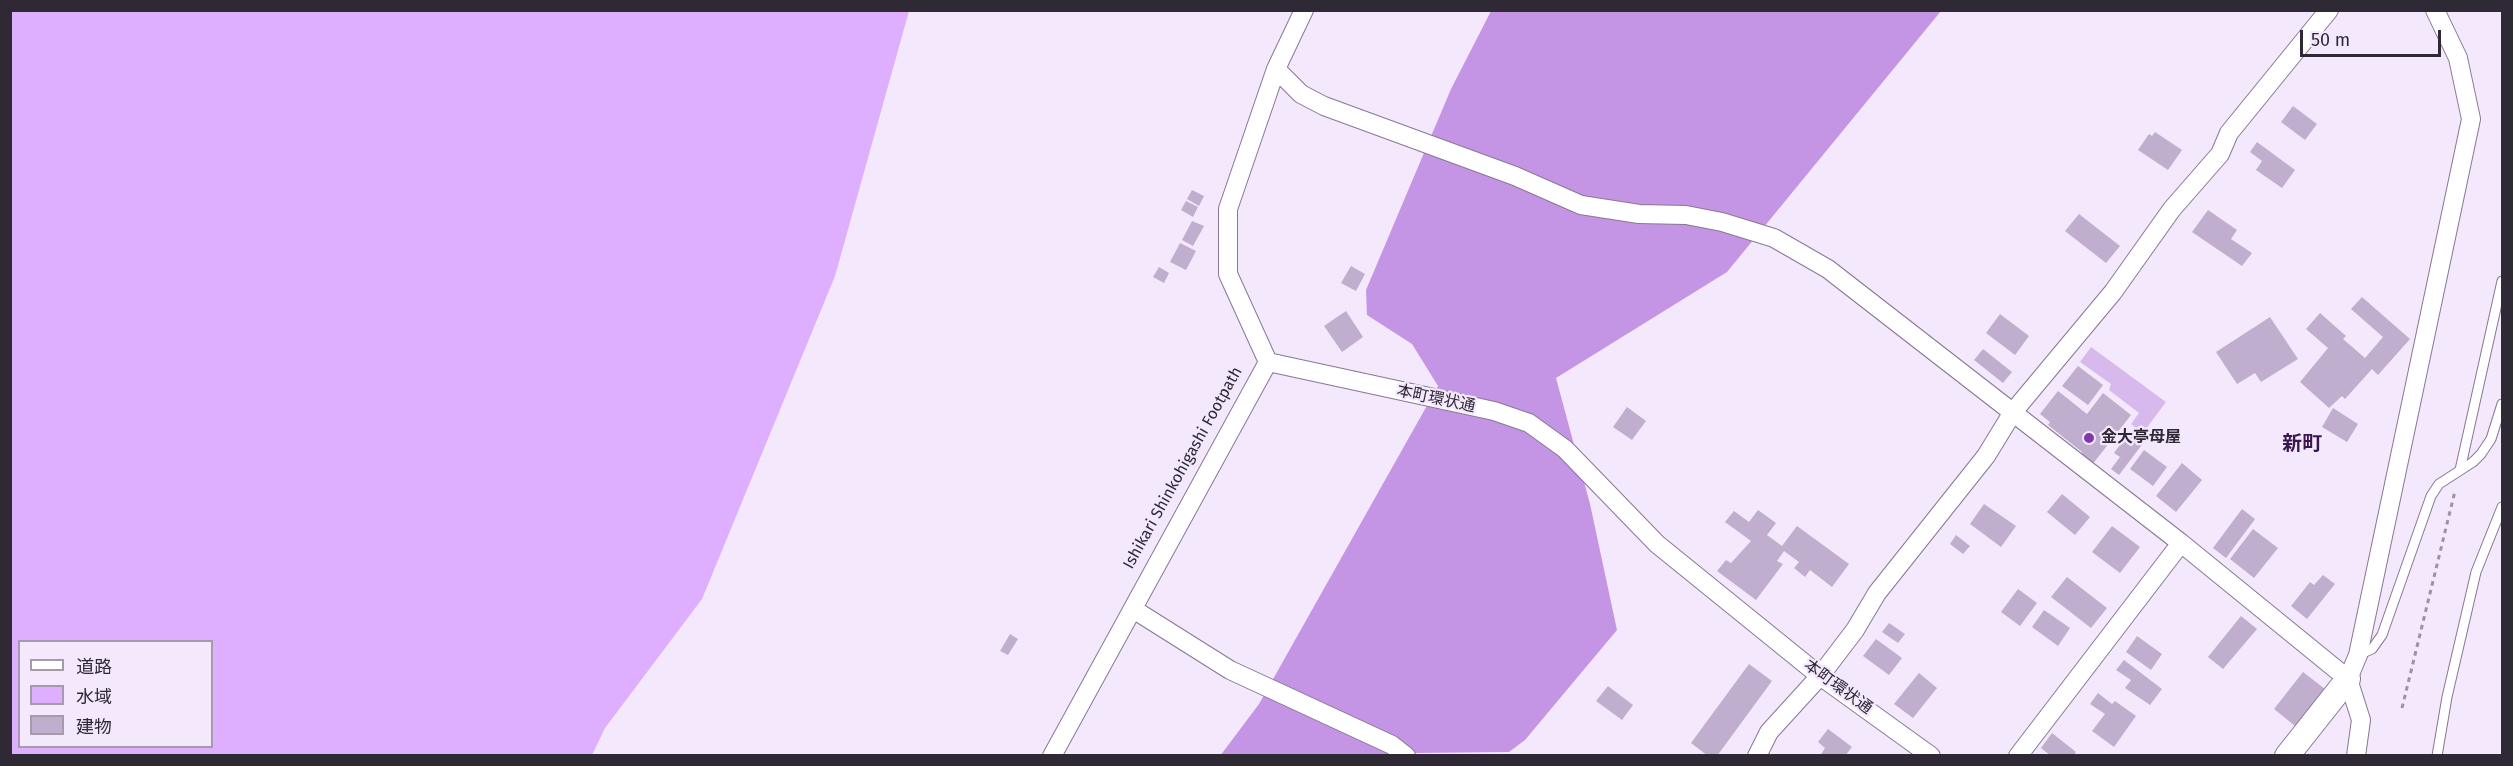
<!DOCTYPE html>
<html>
<head>
<meta charset="utf-8">
<style>
  body { margin:0 }
  #map { position:relative; width:2513px; height:766px; overflow:hidden; background:#f4e8fc; font-family:"Fira Sans","Noto Sans JP",sans-serif }
  canvas { display:block }
  .frame { position:absolute; inset:0; border:12px solid #2f2835; pointer-events:none }
  .legend { position:absolute; left:18px; top:640px; width:195px; height:108px; box-sizing:border-box; background:#f4e8fc; border:2px solid #a59bac; margin:0; padding:8px 10px; list-style:none; font-size:18px; color:#2f2835 }
  .legend li { display:flex; align-items:center; gap:12px; height:30px }
  .legend b { width:30px; border:2px solid #a59bac }
  .scale { position:absolute; left:2300px; top:30px; width:141px; height:27px; box-sizing:border-box; border:3px solid #2f2835; border-top:0; padding-left:8px; font-size:18px; line-height:21px; white-space:nowrap; color:#2f2835; -webkit-text-stroke:4px #f4e8fc; paint-order:stroke }
</style>
</head>
<body>
<div id="map">
<canvas width="2513" height="766"></canvas>
<div class="frame"></div>
<ul class="legend">
<li><b style="height:8px;background:#fff"></b>道路</li>
<li><b style="height:16px;background:#deaeff"></b>水域</li>
<li><b style="height:16px;background:#c0aece"></b>建物</li>
</ul>
<div class="scale">50 m</div>
</div>
<script>
const g = document.querySelector('canvas').getContext('2d');
g.lineJoin = 'round';
function fill(path, color) { g.fillStyle = color; g.fill(path, 'evenodd'); }
const shape = rows => new Path2D(rows.map(r => 'M' + r).join(''));
function stroke(path, color, width, dash) { g.strokeStyle = color; g.lineWidth = width; g.lineCap = dash ? 'butt' : 'round'; g.setLineDash(dash || []); g.stroke(path); }
function drawText(font, color, halo, rows, align = 'center') {
  g.font = font + ' "Fira Sans","Noto Sans JP",sans-serif'; g.lineWidth = 4.5; g.setLineDash([]); g.textBaseline = 'middle'; g.strokeStyle = halo; g.fillStyle = color; for (const [text, x, y, turn = 0] of rows) {
    g.save(); g.translate(x, y); g.rotate((+turn || 0) * Math.PI / 180); g.textAlign = isNaN(turn) ? turn : align; if (halo) g.strokeText(text, 0, 0); g.fillText(text, 0, 0); g.restore();
  }
}
const green = shape([
  [2091,347,2166,402,2143,433,2131,424,2139,413,2109,390,2111,384,2080,362]
]);
const forest = shape([
  [1491,11,1941,11,1727,272,1556,378,1590,504,1617,630,1525,740,1509,752,1416,753,1414,756,1220,756,1259,704,1438,386,1412,344,1367,315,1366,290,1451,89]
]);
const water = shape([
  [10,11,909,11,835,276,702,599,605,728,592,755,11,755],
  [20,642,212,642,212,746,20,746]
]);
const building = shape([
  [2293,106,2317,124,2305,140,2281,122],
  [2155,132,2182,150,2168,170,2138,150,2149,134,2152,136],
  [2257,142,2295,170,2282,188,2256,170,2262,161,2250,152],
  [1192,190,1204,196,1199,206,1187,199],
  [1186,201,1198,207,1193,217,1181,210],
  [2208,210,2237,230,2231,239,2252,253,2242,266,2192,232],
  [2079,214,2120,246,2106,263,2065,231],
  [1192,221,1204,226,1193,246,1182,240],
  [1180,243,1196,251,1186,270,1170,262],
  [1351,266,1365,274,1356,291,1341,283],
  [1159,267,1169,273,1164,283,1153,277],
  [2362,297,2410,339,2378,375,2372,369,2345,399,2342,396,2329,408,2300,382,2328,348,2306,329,2320,313,2346,336,2343,339,2365,358,2383,337,2351,309],
  [1346,311,1363,337,1342,352,1324,326],
  [2000,314,2029,336,2015,355,1986,333],
  [2270,317,2298,359,2261,382,2255,373,2237,384,2216,352],
  [1983,349,2012,372,2003,383,1974,360],
  [2078,366,2103,385,2088,405,2062,386],
  [2058,391,2087,414,2103,393,2131,415,2092,465,2080,455,2082,452,2048,425,2050,422,2040,414],
  [1627,407,1646,421,1632,440,1613,427],
  [2333,408,2358,424,2347,442,2322,427],
  [2130,431,2144,442,2119,475,2111,469,2120,457,2114,453],
  [2144,450,2167,467,2153,486,2130,469],
  [2182,463,2202,480,2176,512,2156,496],
  [2062,494,2090,517,2075,535,2047,512],
  [1984,504,2016,526,2001,547,1970,524],
  [2242,509,2255,519,2226,558,2213,548],
  [1758,510,1776,523,1767,535,1782,546,1797,526,1849,564,1832,587,1810,570,1805,577,1794,568,1799,562,1784,551,1777,561,1783,564,1756,600,1717,571,1726,560,1731,563,1751,541,1725,522,1734,511,1749,522],
  [2112,526,2140,547,2120,573,2092,552],
  [2253,529,2278,548,2254,578,2230,559],
  [1956,535,1970,546,1963,554,1950,544],
  [2323,575,2335,584,2307,619,2291,606,2310,582,2314,585],
  [2067,577,2107,608,2091,628,2051,597],
  [2018,589,2037,603,2020,626,2001,612],
  [2044,610,2070,628,2058,646,2032,627],
  [2241,616,2257,629,2223,669,2208,657],
  [1889,623,1905,634,1898,643,1882,632],
  [1010,634,1018,639,1008,655,1000,651],
  [2137,636,2162,654,2151,670,2126,652],
  [1876,639,1902,658,1889,675,1863,656],
  [2124,660,2162,689,2150,705,2125,688,2131,680,2116,670],
  [1749,664,1772,681,1717,756,1708,756,1691,743],
  [2303,672,2325,689,2295,726,2274,709],
  [1919,673,1937,688,1913,718,1894,704],
  [1608,686,1633,705,1622,720,1596,701],
  [2098,693,2112,704,2115,701,2136,716,2114,747,2092,731,2105,714,2090,704],
  [1828,729,1852,747,1845,756,1820,756,1825,748,1818,742],
  [2052,733,2076,752,2073,756,2051,756,2041,748]
]);
const path = shape([
  [2402,708,2455,491]
]);
const service = shape([
  [2460,470,2502,281],
  [2358,655,2372,649,2382,635,2431,496,2439,484,2473,462,2481,454,2491,439,2502,404],
  [2437,756,2447,697,2476,572,2502,507]
]);
const minor = shape([
  [1276,69,1301,94,1324,106,1515,176,1581,205,1639,214,1686,215,1722,222,1774,238,1828,269,2181,543,2348,679,2361,720,2356,756],
  [1268,362,1228,274,1228,209,1276,69,1304,10],
  [1133,609,1230,670,1392,745,1406,756],
  [2348,679,2358,655,2471,119,2458,58,2435,10],
  [1052,756,1268,362,1494,411,1529,423,1565,449,1657,544,1820,676,1931,756],
  [1757,756,1769,732,1820,676,1855,630,1877,593,1986,456,2013,412,2113,292,2172,209,2220,154,2229,133,2329,10],
  [2018,756,2181,543]
]);
const secondary = shape([
  [2287,756,2348,679]
]);
const markers = [
  [2089,438,6,"#8138aa"]
];
const streetNames = [
  ["本町環状通",1436,399,12],
  ["Ishikari Shinkohigashi Footpath",1183,468,-61],
  ["本町環状通",1838,687,36]
];
const poiNames = [
  ["金大亭母屋",2101,438]
];
const quarterNames = [
  ["新町",2302,444]
];
fill(green, '#d8b9ed');
fill(forest, '#c595e5');
fill(water, '#deaeff');
fill(building, '#c0aece');
stroke(service, '#897795', 11);
stroke(minor, '#897795', 20);
stroke(secondary, '#897795', 26);
stroke(path, '#9c92a3', 3, [4.5, 4.5]);
stroke(service, '#fff', 9);
stroke(minor, '#fff', 18);
stroke(secondary, '#fff', 24);
for (const [x, y, r, color] of markers) { const dot = new Path2D(); dot.arc(x, y, r, 0, 2 * Math.PI); g.fillStyle = color; g.fill(dot); stroke(dot, '#f4e8fc', 2); }
drawText('16px', '#2f2835', '#f4e8fc', streetNames);
drawText('bold 16px', '#2f2835', '#f4e8fc', poiNames, 'left');
drawText('bold 20px', '#39164d', '#f4e8fc', quarterNames);
</script>
</body>
</html>
